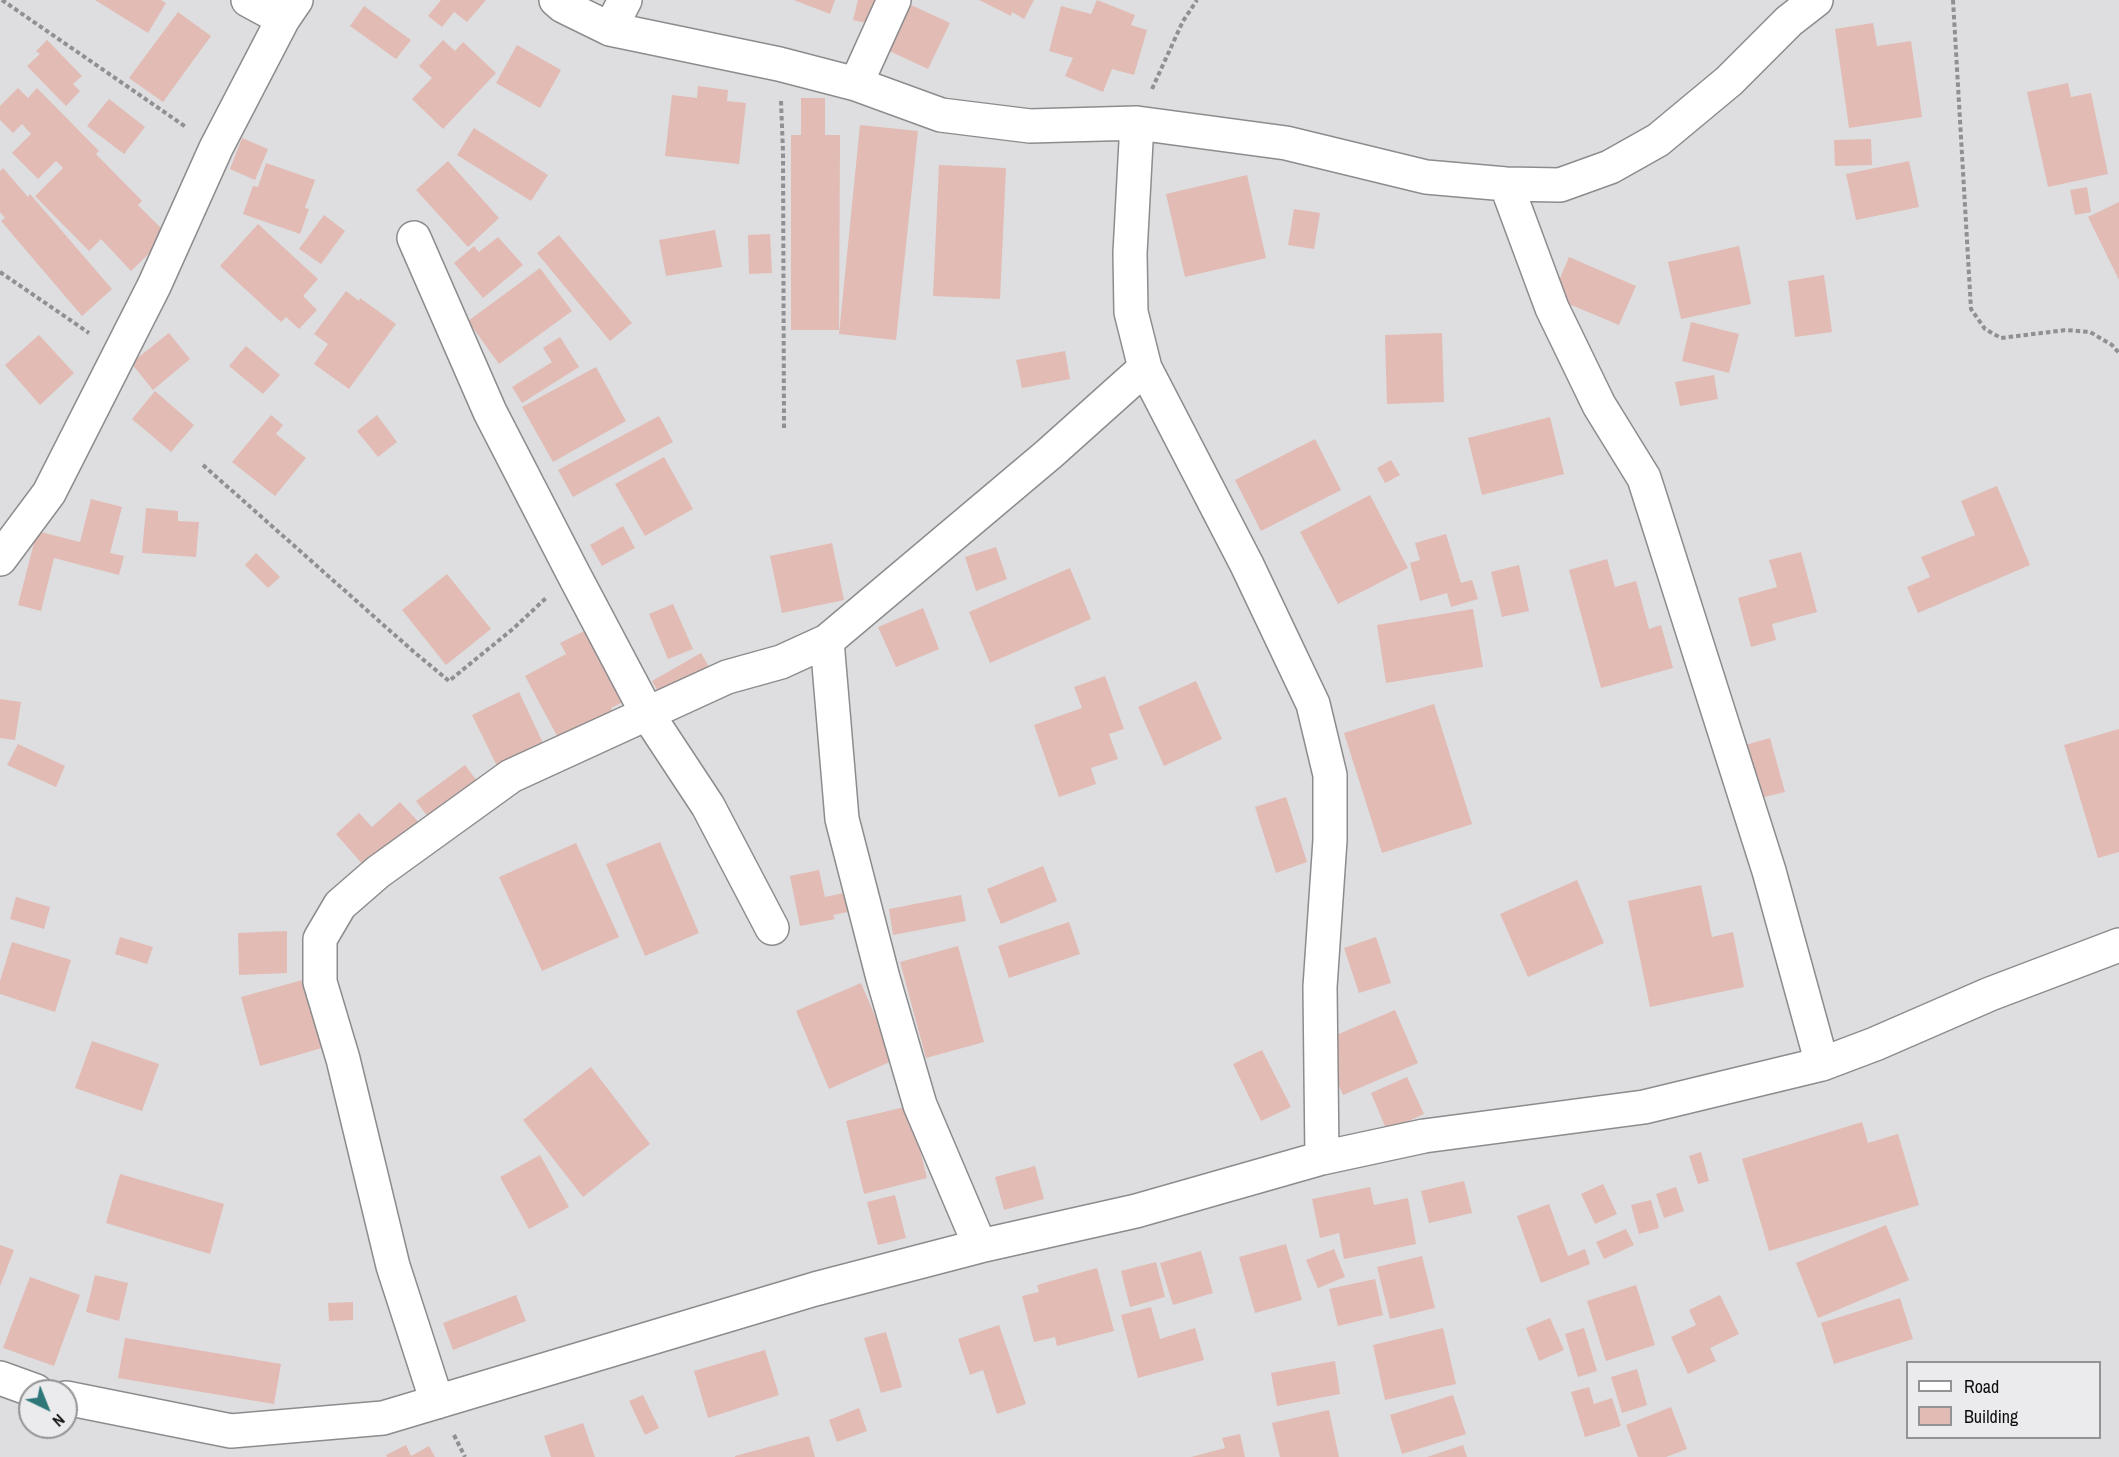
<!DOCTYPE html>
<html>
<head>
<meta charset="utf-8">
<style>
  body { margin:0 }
  #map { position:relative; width:2119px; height:1457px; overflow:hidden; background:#dedee0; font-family:"Archivo Narrow",sans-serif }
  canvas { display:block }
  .legend { position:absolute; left:1906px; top:1361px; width:195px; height:78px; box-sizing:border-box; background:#ebebed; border:2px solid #929394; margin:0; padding:8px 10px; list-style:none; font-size:18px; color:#0d0e0e }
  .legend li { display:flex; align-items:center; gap:12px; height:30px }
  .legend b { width:30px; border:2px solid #929394 }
  .north { position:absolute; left:18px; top:1379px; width:60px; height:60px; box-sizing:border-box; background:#ebebed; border:2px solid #929394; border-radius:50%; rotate:137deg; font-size:16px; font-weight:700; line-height:24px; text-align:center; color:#0d0e0e }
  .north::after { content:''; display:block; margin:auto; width:21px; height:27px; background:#2e7779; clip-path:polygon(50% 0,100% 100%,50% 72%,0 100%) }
</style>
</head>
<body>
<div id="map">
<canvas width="2119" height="1457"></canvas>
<ul class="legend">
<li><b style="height:8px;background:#fff"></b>Road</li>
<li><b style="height:16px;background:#e1bbb4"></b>Building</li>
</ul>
<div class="north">N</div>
</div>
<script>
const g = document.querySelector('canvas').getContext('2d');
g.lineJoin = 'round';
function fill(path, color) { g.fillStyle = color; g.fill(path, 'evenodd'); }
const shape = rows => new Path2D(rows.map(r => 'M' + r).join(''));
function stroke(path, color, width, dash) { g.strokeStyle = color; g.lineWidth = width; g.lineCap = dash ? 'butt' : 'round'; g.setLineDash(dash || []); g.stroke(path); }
const building = shape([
  [95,0,161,0,166,3,148,33],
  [441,0,486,0,467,22,454,12,442,27,428,16],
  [794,0,835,0,830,14],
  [858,0,881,0,875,25,853,20],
  [979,0,1034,0,1024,19,1012,12,1011,16],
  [1097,0,1135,15,1131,25,1147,30,1134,75,1112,69,1103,92,1065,76,1073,58,1049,51,1061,6,1091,14],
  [907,3,950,23,928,69,885,49],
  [364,6,411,40,396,59,350,26],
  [178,12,211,36,163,102,129,78],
  [1873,23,1877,46,1911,41,1922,117,1849,128,1835,29],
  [47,40,82,76,73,84,80,91,66,106,27,66,40,54,36,51],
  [443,40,455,51,463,42,496,73,443,129,412,99,432,78,419,66],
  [517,45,561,70,540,108,496,83],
  [2068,83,2071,97,2091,93,2108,174,2048,187,2027,92],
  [698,86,728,90,727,101,746,103,739,164,665,156,672,95,697,98],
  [18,88,28,98,37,88,99,151,96,154,142,201,138,205,168,235,131,271,101,239,89,251,35,196,63,168,56,161,38,179,12,153,31,134,22,124,13,133,0,120,0,106],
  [801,98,825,98,825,135,840,135,839,330,791,330,791,135,801,135],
  [109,99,145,127,124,154,87,126],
  [860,125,918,131,896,340,839,334],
  [474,128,548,175,531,201,457,155],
  [242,138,268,149,255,180,230,169],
  [1871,139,1872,165,1835,166,1834,140],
  [448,161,499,218,468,247,416,190],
  [1909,161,1919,207,1856,220,1846,174],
  [266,163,315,180,305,208,309,209,300,234,243,214,253,186,258,187],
  [939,165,1006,168,1000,299,933,296],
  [3,168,28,197,30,194,112,289,82,316,1,221,5,218,0,212,0,171],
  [1247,175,1266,258,1185,277,1166,194],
  [2087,187,2091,212,2075,215,2070,190],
  [2119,202,2119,280,2088,217],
  [1294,209,1320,213,1314,249,1288,245],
  [324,215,345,231,321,264,299,249],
  [258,224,318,279,303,296,317,310,299,329,286,317,281,322,220,266],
  [715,230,722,267,666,276,659,240],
  [770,234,772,273,749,274,748,235],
  [559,235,632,323,610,341,537,253],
  [498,237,523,265,483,298,454,263,474,246,479,252],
  [1739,246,1751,304,1681,319,1668,262],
  [1569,257,1636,286,1619,325,1552,297],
  [540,268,572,311,499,364,468,321],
  [1824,275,1832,332,1795,337,1788,281],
  [346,291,359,301,360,298,396,324,349,389,314,364,328,344,314,334],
  [1691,322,1739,334,1729,373,1682,361],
  [169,333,190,359,153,390,131,363],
  [1442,333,1444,402,1387,404,1385,335],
  [39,335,74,373,40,405,5,365],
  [560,337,579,367,522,403,512,387,552,362,543,348],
  [246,346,280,375,263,394,229,366],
  [1065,351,1070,379,1022,388,1016,360],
  [596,367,626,421,553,462,522,407],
  [1714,375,1718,399,1680,406,1675,382],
  [155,391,194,425,171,452,132,419],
  [271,415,283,425,276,434,306,458,275,496,232,462],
  [377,415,397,442,378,457,357,431],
  [659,416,673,442,573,497,558,470],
  [1550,417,1564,474,1482,495,1468,438],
  [1315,439,1341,490,1261,531,1235,480],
  [664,457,693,509,645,536,615,484],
  [1391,460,1400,475,1385,483,1377,468],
  [1997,486,2030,565,1918,613,1907,587,1930,577,1921,557,1975,535,1961,501],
  [1370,495,1408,568,1338,604,1300,532],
  [91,499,122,507,110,553,124,556,119,575,54,558,41,611,18,605,37,531,80,542],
  [146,508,178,511,178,521,199,522,196,557,142,553],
  [623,526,635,548,602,566,590,545],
  [1446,534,1461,583,1472,580,1478,599,1451,607,1447,593,1420,601,1410,563,1420,560,1415,543],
  [832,543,844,600,782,613,770,556],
  [996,547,1007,579,976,591,965,557],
  [1801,552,1817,612,1772,624,1776,640,1751,647,1738,598,1777,587,1769,560],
  [256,553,280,577,268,588,245,565],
  [1607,559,1615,587,1636,581,1649,629,1661,625,1673,668,1601,688,1569,570],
  [1519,565,1529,611,1502,617,1491,572],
  [1070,568,1091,619,990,663,969,612],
  [447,574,491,629,446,665,402,610],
  [673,604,693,649,668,659,649,614],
  [923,608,939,649,896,667,878,627],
  [1473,609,1483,667,1386,683,1377,625],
  [588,629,625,701,611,708,615,717,563,747,525,676,566,654,560,643],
  [701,653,712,672,663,700,652,681],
  [1105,676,1124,729,1109,734,1118,759,1091,768,1096,784,1059,797,1034,725,1082,708,1074,687],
  [1196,681,1222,739,1164,766,1138,707],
  [519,692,543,743,497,766,472,715],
  [0,699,21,702,15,740,0,738],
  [1434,704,1472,824,1382,853,1344,733],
  [2119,729,2119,852,2098,858,2064,745],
  [1770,738,1785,792,1752,800,1738,747],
  [18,744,65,766,56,787,7,765],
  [465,765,483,789,434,825,416,801],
  [1286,797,1307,862,1276,873,1255,807],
  [400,802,424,828,372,875,336,834,359,813,372,827],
  [660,842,699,933,645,956,606,864],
  [576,843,619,937,542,971,499,877],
  [1043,866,1057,901,1001,924,987,889],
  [819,870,825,897,844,893,848,912,833,915,835,919,800,926,790,876],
  [1577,880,1604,943,1528,977,1500,914],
  [1701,885,1712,937,1733,932,1744,987,1650,1007,1628,901],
  [961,895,966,921,893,935,889,909],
  [16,897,50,907,44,929,10,919],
  [1069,922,1080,954,1009,978,998,946],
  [287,931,287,973,239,975,238,933],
  [120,937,153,947,147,964,115,954],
  [1376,937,1391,983,1359,993,1344,948],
  [12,942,71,960,55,1012,0,994,0,981],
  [958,946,984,1042,926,1058,900,962],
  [306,979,325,1047,260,1066,241,997],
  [861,983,894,1060,829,1089,796,1011],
  [1395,1010,1418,1063,1343,1095,1320,1042],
  [92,1041,159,1064,142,1111,75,1088],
  [1262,1050,1291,1107,1261,1121,1233,1064],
  [591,1067,650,1144,583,1197,523,1120],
  [1407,1077,1424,1114,1387,1131,1371,1093],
  [909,1106,927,1178,864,1194,846,1121],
  [1862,1122,1868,1143,1898,1134,1919,1205,1769,1251,1742,1159],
  [1701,1152,1709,1181,1698,1184,1689,1156],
  [540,1155,569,1207,529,1229,500,1177],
  [1035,1166,1044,1199,1004,1210,995,1177],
  [120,1174,224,1204,210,1254,106,1223],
  [1464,1181,1472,1213,1429,1223,1421,1191],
  [1603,1184,1617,1214,1595,1224,1581,1194],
  [1370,1187,1374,1205,1408,1198,1416,1244,1344,1259,1339,1233,1320,1238,1312,1199],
  [1676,1187,1684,1211,1664,1218,1656,1194],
  [895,1195,906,1238,878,1245,867,1202],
  [1651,1200,1659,1228,1639,1234,1631,1205],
  [1549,1204,1568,1256,1585,1249,1590,1264,1541,1283,1517,1216],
  [1886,1225,1909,1280,1818,1318,1796,1263],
  [1626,1229,1634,1245,1604,1259,1596,1242],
  [1286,1244,1302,1300,1255,1313,1239,1257],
  [0,1245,14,1250,0,1286],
  [1334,1249,1345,1277,1318,1288,1306,1260],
  [1201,1251,1213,1293,1173,1305,1160,1263],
  [1422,1256,1435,1308,1390,1319,1377,1267],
  [1156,1262,1165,1297,1130,1307,1121,1271],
  [1097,1268,1114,1331,1057,1346,1055,1337,1034,1342,1022,1296,1039,1292,1037,1285],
  [95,1275,128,1283,119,1321,86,1312],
  [30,1277,80,1295,54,1366,3,1348],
  [1375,1279,1383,1315,1338,1326,1329,1289],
  [1636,1285,1655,1345,1606,1361,1587,1301],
  [516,1295,526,1321,453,1350,443,1323],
  [1720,1295,1739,1334,1710,1348,1716,1361,1688,1374,1671,1337,1696,1325,1689,1310],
  [1900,1298,1913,1339,1834,1364,1821,1323],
  [353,1302,353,1320,329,1321,328,1303],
  [1151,1307,1160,1339,1195,1328,1204,1360,1138,1378,1121,1315],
  [1550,1318,1564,1350,1539,1361,1526,1328],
  [999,1325,1026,1404,997,1414,983,1370,970,1375,958,1339],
  [1443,1328,1456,1384,1385,1400,1373,1345],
  [1584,1328,1597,1371,1578,1377,1565,1334],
  [886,1332,902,1387,881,1393,864,1338],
  [125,1338,281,1364,274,1404,118,1378],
  [765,1350,779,1395,708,1418,694,1371],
  [1335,1361,1340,1394,1277,1406,1271,1373],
  [1637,1369,1647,1405,1622,1413,1611,1377],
  [1589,1387,1594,1404,1612,1398,1621,1426,1585,1437,1571,1392],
  [643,1395,659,1428,645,1435,629,1401],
  [1453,1395,1466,1434,1402,1454,1390,1415],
  [1671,1407,1687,1449,1666,1457,1638,1457,1626,1425],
  [859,1408,867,1431,837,1442,829,1420],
  [1329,1410,1339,1457,1280,1457,1272,1423],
  [583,1423,595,1457,551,1457,544,1436],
  [1240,1434,1245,1457,1191,1457,1225,1448,1222,1438],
  [809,1436,815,1457,735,1457,735,1456],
  [406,1445,411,1456,429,1446,435,1457,387,1457,386,1455],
  [1463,1445,1467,1457,1427,1457]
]);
const path = shape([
  [2,0,186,127],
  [1953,0,1971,309,1985,329,2001,338,2066,330,2090,332,2112,345,2119,353],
  [1152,89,1183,21,1197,0],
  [781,101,783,152,784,428],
  [0,272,89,333],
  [203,465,414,652,449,681,514,628,546,598],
  [454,1435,465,1457]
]);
const minor = shape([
  [248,0,283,19],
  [556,0,563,6,610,29,779,64,856,84,941,115,1030,126,1137,123,1286,143,1426,177,1506,184,1560,185,1610,167,1658,140,1729,81,1789,21,1816,0],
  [610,29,625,0],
  [856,84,894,0],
  [1137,123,1130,253,1131,312,1145,368,1247,565,1313,704,1330,775,1330,840,1320,987,1322,1158],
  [1506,184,1552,308,1599,405,1644,478,1769,871,1822,1064],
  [414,238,490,412,573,573,648,715,708,806,772,928],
  [0,559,49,493,154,286,216,148,283,19,296,0],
  [827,641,842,819,883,978,920,1105,980,1246],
  [0,1378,36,1391],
  [66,1398,231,1431,383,1418,815,1289,980,1246,1136,1211,1322,1158,1424,1136,1644,1107,1822,1064,1875,1044,1990,994,2119,945],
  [437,1402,393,1266,343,1059,320,982,320,939,340,905,378,872,511,776,727,677,781,662,827,641,1049,454,1145,368]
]);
fill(building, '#e1bbb4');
stroke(minor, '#8c8c8e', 36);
stroke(path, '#8f9091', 4, [4.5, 3]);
stroke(minor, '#fff', 33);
</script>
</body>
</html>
